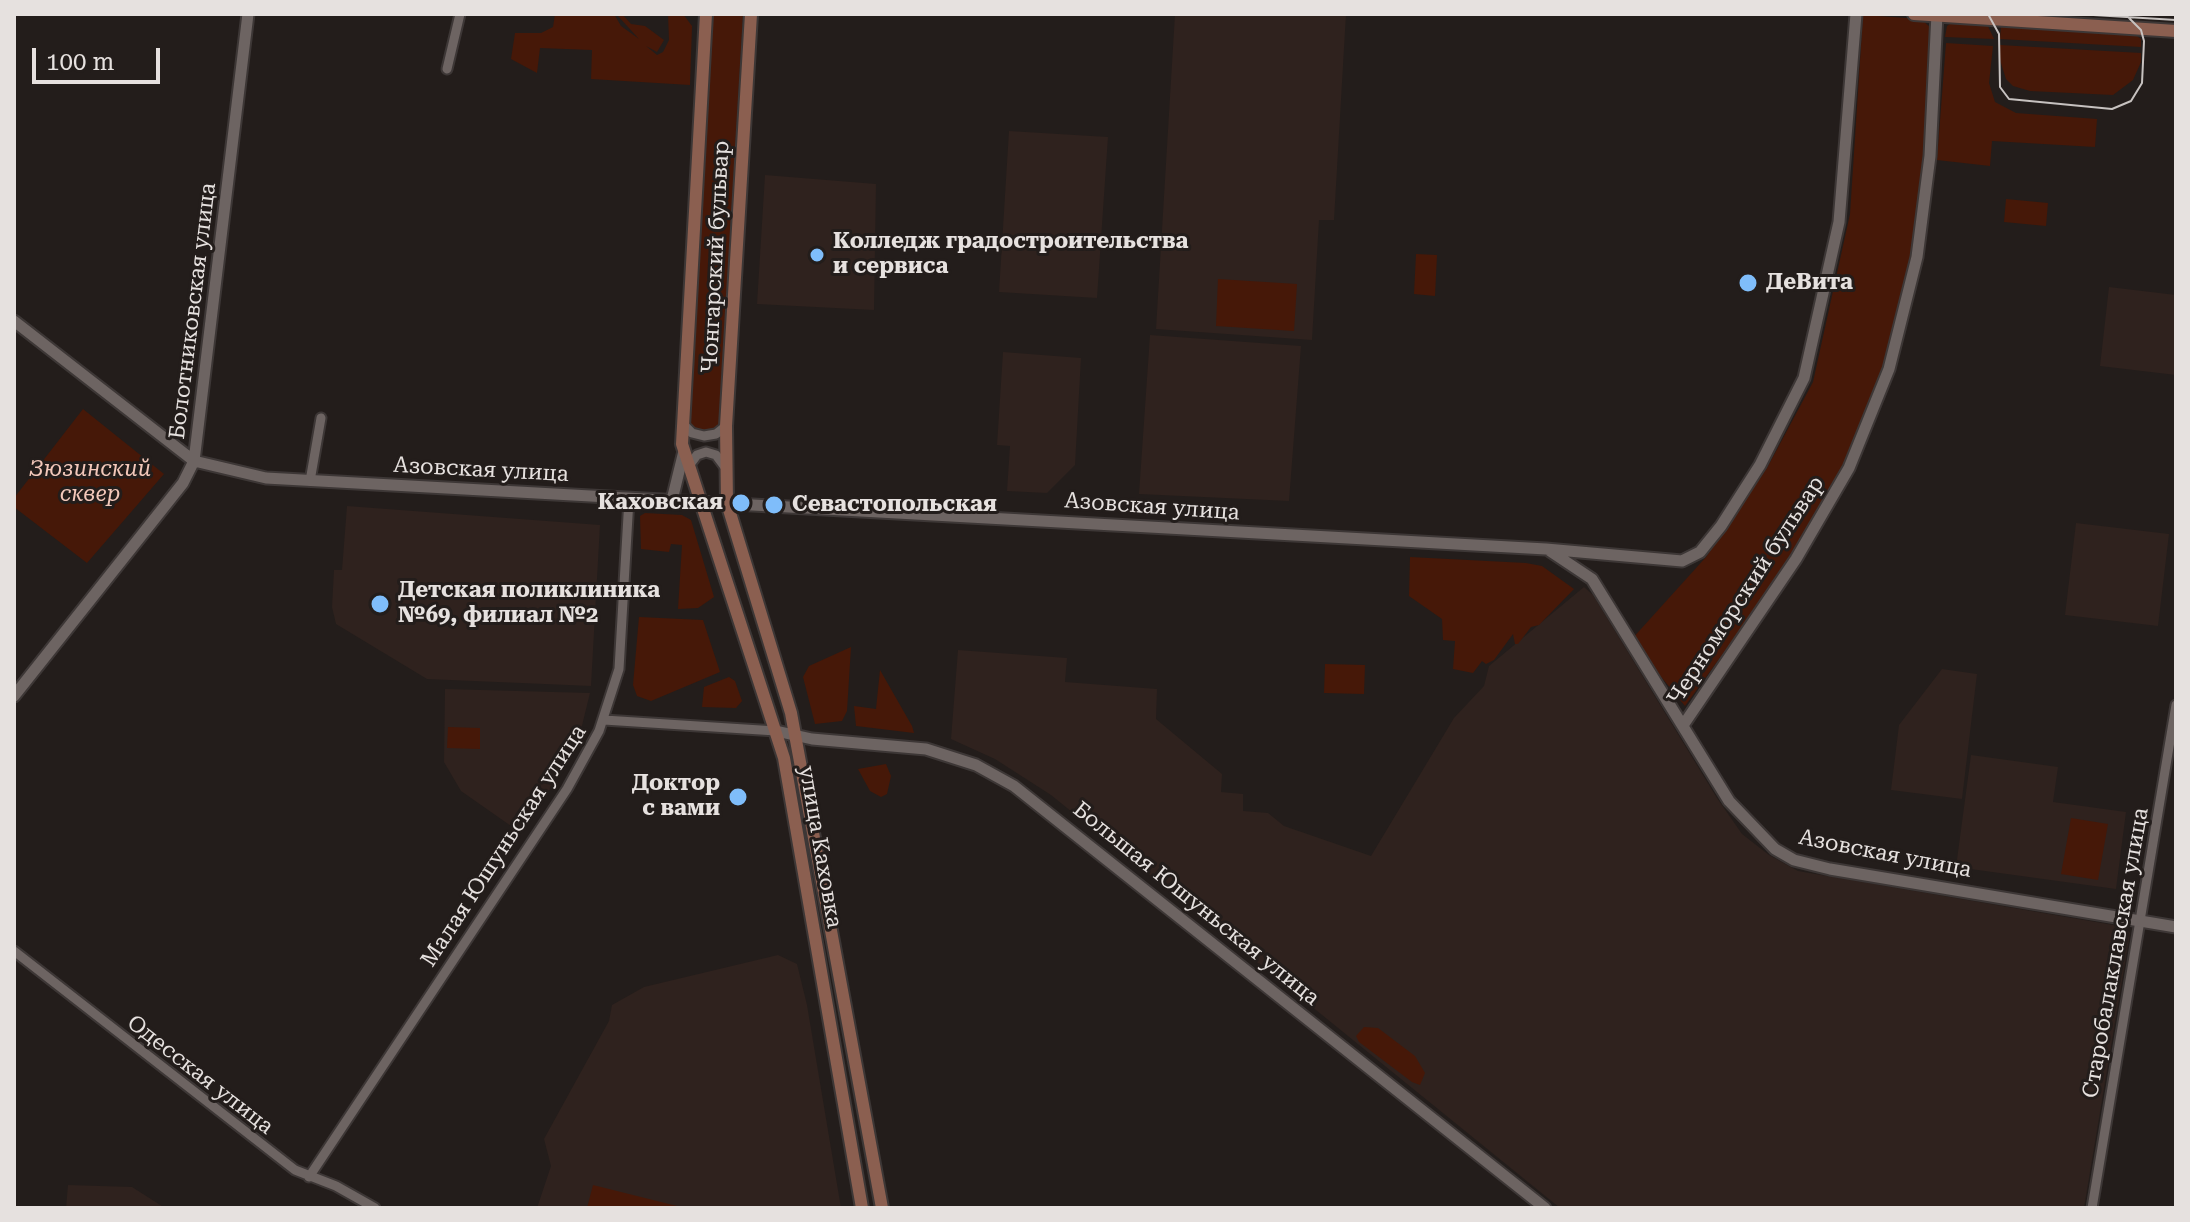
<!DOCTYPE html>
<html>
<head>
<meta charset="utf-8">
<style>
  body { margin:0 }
  #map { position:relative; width:2190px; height:1222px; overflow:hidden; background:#231d1b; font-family:"Roboto Serif",serif }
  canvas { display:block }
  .frame { position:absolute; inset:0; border:16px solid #e6e1df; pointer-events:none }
  .scale { position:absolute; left:32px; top:48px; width:128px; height:36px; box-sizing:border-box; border:4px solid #e6e1df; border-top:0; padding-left:10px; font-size:24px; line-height:28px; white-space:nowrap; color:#e6e1df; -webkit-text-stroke:6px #231d1b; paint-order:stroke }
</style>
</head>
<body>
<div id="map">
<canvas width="2190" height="1222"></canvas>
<div class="frame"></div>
<div class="scale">100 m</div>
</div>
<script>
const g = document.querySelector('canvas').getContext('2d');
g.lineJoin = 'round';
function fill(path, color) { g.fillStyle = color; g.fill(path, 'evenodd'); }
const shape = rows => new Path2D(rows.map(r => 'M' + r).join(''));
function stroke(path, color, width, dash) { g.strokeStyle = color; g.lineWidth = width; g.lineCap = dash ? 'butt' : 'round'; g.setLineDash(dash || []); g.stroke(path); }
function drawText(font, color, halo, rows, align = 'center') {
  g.font = font + ' "Roboto Serif",serif'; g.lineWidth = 6; g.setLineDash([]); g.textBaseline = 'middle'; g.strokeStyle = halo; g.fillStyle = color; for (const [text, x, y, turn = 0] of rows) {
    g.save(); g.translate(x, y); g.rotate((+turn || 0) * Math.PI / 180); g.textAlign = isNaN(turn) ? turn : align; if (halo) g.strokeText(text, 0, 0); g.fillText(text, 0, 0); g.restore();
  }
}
const built = shape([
  [1175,14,1346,14,1334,220,1319,220,1312,340,1156,329],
  [1009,131,1108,137,1097,298,999,292],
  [765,175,876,184,874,310,757,304],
  [2109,287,2176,295,2176,375,2100,366],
  [1150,335,1301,346,1289,501,1139,494],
  [1003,352,1081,358,1075,465,1047,493,1007,491,1010,446,997,445],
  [347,506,600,525,591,686,427,679,336,624,332,607,334,570,342,570],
  [2076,523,2169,534,2158,626,2065,615],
  [1584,587,1593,595,1717,798,1742,834,1769,855,1798,871,2125,927,2130,933,2084,1208,1560,1208,1051,795,995,759,951,739,958,650,1067,658,1065,682,1157,689,1156,719,1222,774,1221,792,1243,794,1243,811,1268,813,1284,826,1371,856,1454,718,1484,686,1489,666],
  [1942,669,1977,674,1962,799,1891,790,1899,725],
  [445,689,590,693,576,750,521,833,461,791,444,762],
  [1971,755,2058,767,2053,802,2126,812,2116,889,1956,867],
  [778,955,797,964,807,1005,841,1208,537,1208,551,1166,544,1139,609,1021,612,1005,644,987],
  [68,1185,132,1187,165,1208,66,1208]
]);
const green = shape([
  [555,14,614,14,621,26,639,39,618,16,622,14,631,24,645,26,664,40,657,52,646,46,657,55,663,52,669,40,668,14,683,14,692,26,690,85,591,79,592,50,540,48,537,73,511,59,515,33,541,33,553,27],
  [710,14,743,14,719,424,709,432,695,431,685,422],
  [1863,15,1921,19,1932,29,1925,156,1912,256,1884,368,1845,467,1793,557,1685,706,1631,640,1706,557,1767,468,1813,382,1850,214],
  [1953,22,1987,24,1994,39,1945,37,1947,26],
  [2001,26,2133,33,2141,39,2141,47,2000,39],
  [1946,43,1993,46,1989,83,1995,102,2016,113,2097,119,2095,147,1992,141,1990,166,1937,160],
  [2000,45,2141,53,2141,62,2133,80,2113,95,2030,91,2013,86,2006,79,2000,60],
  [2006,199,2048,203,2046,226,2004,222],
  [1416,254,1437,255,1435,296,1414,294],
  [1218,279,1297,284,1294,331,1216,326],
  [83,409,164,474,87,563,14,507,14,498],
  [645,513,682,515,691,520,714,597,698,608,678,609,682,545,671,544,669,552,641,549,640,516],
  [1410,557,1526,563,1542,566,1574,589,1539,625,1531,627,1518,644,1515,644,1513,634,1494,660,1486,664,1482,661,1473,673,1453,669,1455,641,1443,640,1442,619,1409,596],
  [639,617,703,620,720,672,651,701,637,696,633,685],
  [851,647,847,711,842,721,815,724,803,677,809,666],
  [1325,664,1365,665,1364,694,1324,693],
  [880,670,912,726,914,733,856,726,854,706,876,709],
  [729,677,735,681,742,701,736,708,702,707,704,687],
  [448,727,480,728,480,749,447,748],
  [886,764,891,776,887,794,881,797,870,791,858,769],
  [2071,818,2108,824,2098,880,2061,874],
  [1364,1027,1378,1028,1415,1056,1425,1073,1420,1085,1412,1082,1359,1042,1356,1036],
  [593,1185,685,1208,587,1208]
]);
const minor = shape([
  [447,69,460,14],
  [683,424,692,433,704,436,716,434,726,426],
  [688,467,697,455,706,452,716,455,725,467],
  [310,481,321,418],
  [604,720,776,731],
  [14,951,295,1170,336,1186,375,1208],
  [309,1177,567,789,599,731,619,669,629,499],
  [2092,1208,2176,705]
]);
const tertiary = shape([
  [14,321,194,461,266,478,1546,549,1682,561,1700,552,1721,526,1760,465,1804,378,1839,222,1856,14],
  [672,500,684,451],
  [1550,551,1592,579,1729,801,1775,849,1794,860,1830,869,2176,927],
  [14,696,183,483,194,461,248,14],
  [1684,724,1796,559,1849,468,1889,369,1917,257,1930,156,1937,14],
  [776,731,812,739,926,749,976,765,1014,786,1545,1208]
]);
const secondary = shape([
  [706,14,682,444,784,758,862,1208],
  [751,14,726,426,727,503,791,713,882,1208],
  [1914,14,2176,31]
]);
const tram = shape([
  [1988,14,1999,34,2000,87,2009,99,2112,109,2131,101,2142,83,2144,41,2141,30,2125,14],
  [2077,14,2176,20]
]);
const markers = [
  [817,255,8,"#7fbdfa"],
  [1748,283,10,"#7fbdfa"],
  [741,503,10,"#7fbdfa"],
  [774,505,10,"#7fbdfa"],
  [380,604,10,"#7fbdfa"],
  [738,797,10,"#7fbdfa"]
];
const poiNames = [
  ["Колледж градостроительства",833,242],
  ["и сервиса",833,267],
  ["ДеВита",1766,283],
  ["Каховская",723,503,"right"],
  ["Севастопольская",792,505],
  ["Детская поликлиника",398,591],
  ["№69, филиал №2",398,616],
  ["Доктор",720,784,"right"],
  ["с вами",720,809,"right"]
];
const streetNames = [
  ["Чонгарский бульвар",716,257,-87],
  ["Болотниковская улица",193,311,-83],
  ["Азовская улица",481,470,3],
  ["Азовская улица",1152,507,4],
  ["Черноморский бульвар",1746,591,-57],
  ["Малая Юшуньская улица",504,846,-57],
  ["улица Каховка",820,847,80],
  ["Азовская улица",1885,854,11],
  ["Большая Юшуньская улица",1196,904,39],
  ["Старобалаклавская улица",2116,953,-80],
  ["Одесская улица",200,1075,38]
];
const parkNames = [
  ["Зюзинский",90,470],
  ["сквер",90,495]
];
fill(built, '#2f221e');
fill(green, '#461808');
stroke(minor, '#3d3736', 13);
stroke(tertiary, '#3d3736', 15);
stroke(secondary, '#3d3736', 16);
stroke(minor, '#6d6462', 9);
stroke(tertiary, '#6d6462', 11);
stroke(secondary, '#8b5f50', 12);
stroke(tram, '#c7c2c0', 2);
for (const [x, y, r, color] of markers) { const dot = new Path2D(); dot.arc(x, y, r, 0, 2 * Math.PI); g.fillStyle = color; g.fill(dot); stroke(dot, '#231d1b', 3); }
drawText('bold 22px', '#e6e1df', '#231d1b', poiNames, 'left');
drawText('22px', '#e6e1df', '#231d1b', streetNames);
drawText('italic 22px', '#f3c8ba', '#231d1b', parkNames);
</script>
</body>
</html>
